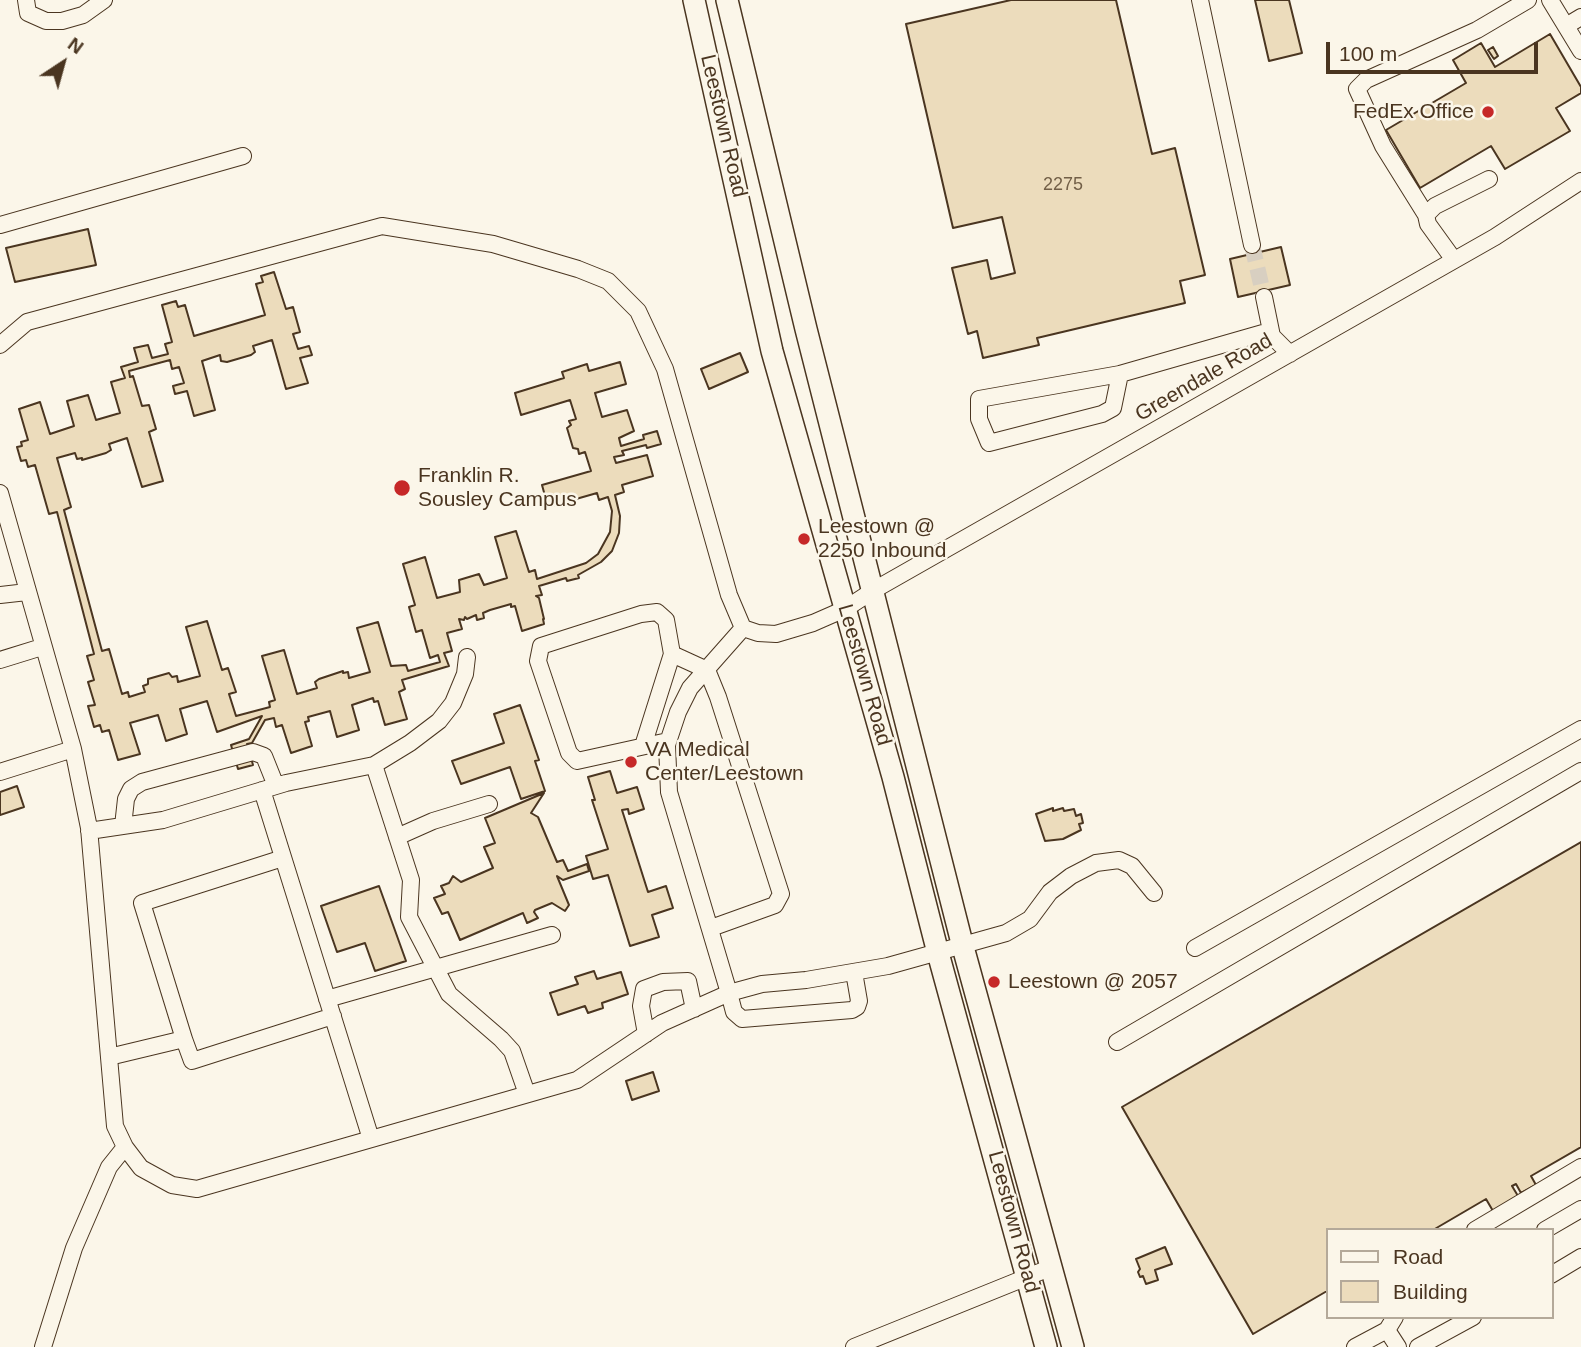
<!DOCTYPE html>
<html>
<head>
<meta charset="utf-8">
<style>
  body { margin:0 }
  #map { position:relative; width:1581px; height:1347px; overflow:hidden; background:#fbf6e9; font-family:Arial,sans-serif }
  canvas { display:block }
  .legend { position:absolute; left:1326px; top:1228px; width:228px; height:91px; box-sizing:border-box; background:#fbf6e9; border:2px solid #b4a999; margin:0; padding:9px 12px; list-style:none; font-size:21px; color:#4a3520 }
  .legend li { display:flex; align-items:center; gap:14px; height:35px }
  .legend b { width:35px; border:2px solid #b4a999 }
  .north { position:absolute; left:28px; top:28px; width:70px; height:70px; -webkit-text-stroke:5px #fbf6e9; paint-order:stroke; rotate:36deg; font-size:19px; font-weight:700; line-height:28px; text-align:center; color:#4a3520 }
  .north::after { content:''; display:block; margin:auto; width:24px; height:32px; background:#4a3520; clip-path:polygon(50% 0,100% 100%,50% 72%,0 100%) }
  .scale { position:absolute; left:1326px; top:42px; width:212px; height:32px; box-sizing:border-box; border:4px solid #4a3520; border-top:0; padding-left:9px; font-size:21px; line-height:24px; white-space:nowrap; color:#4a3520; -webkit-text-stroke:5px #fbf6e9; paint-order:stroke }
</style>
</head>
<body>
<div id="map">
<canvas width="1581" height="1347"></canvas>
<ul class="legend">
<li><b style="height:9px;background:#fbf6e9"></b>Road</li>
<li><b style="height:19px;background:#ecdcbc"></b>Building</li>
</ul>
<div class="north">N</div>
<div class="scale">100 m</div>
</div>
<script>
const g = document.querySelector('canvas').getContext('2d');
g.lineJoin = 'round';
function fill(path, color) { g.fillStyle = color; g.fill(path, 'evenodd'); }
const shape = rows => new Path2D(rows.map(r => 'M' + r).join(''));
function stroke(path, color, width, dash) { g.strokeStyle = color; g.lineWidth = width; g.lineCap = dash ? 'butt' : 'round'; g.setLineDash(dash || []); g.stroke(path); }
function drawText(font, color, halo, rows, align = 'center') {
  g.font = font + ' Arial,sans-serif'; g.lineWidth = 5; g.setLineDash([]); g.textBaseline = 'middle'; g.strokeStyle = halo; g.fillStyle = color; for (const [text, x, y, turn = 0] of rows) {
    g.save(); g.translate(x, y); g.rotate((+turn || 0) * Math.PI / 180); g.textAlign = isNaN(turn) ? turn : align; if (halo) g.strokeText(text, 0, 0); g.fillText(text, 0, 0); g.restore();
  }
}
const building = shape([
  [1011,0,1116,0,1152,154,1175,148,1205,275,1180,281,1185,303,1037,338,1039,345,983,358,977,331,968,334,952,268,987,260,991,279,1015,273,1002,217,953,228,906,24,1011,0],
  [1255,0,1289,0,1302,53,1269,61,1255,0],
  [1550,34,1581,87,1581,93,1556,108,1570,131,1505,169,1491,146,1420,188,1386,130,1466,83,1453,60,1481,43,1495,67,1550,34],
  [1493,47,1498,56,1494,59,1488,50,1493,47],
  [88,229,96,265,15,282,6,248,88,229],
  [1281,247,1290,285,1238,297,1230,259,1281,247],
  [274,272,286,309,293,307,300,332,293,334,298,349,309,346,312,355,300,358,308,383,286,389,272,340,253,346,255,352,251,355,227,362,221,361,220,355,202,361,215,410,194,416,187,391,175,394,173,386,184,383,179,367,172,369,170,360,129,371,130,377,133,376,142,406,149,405,156,429,149,432,163,481,142,487,127,438,109,444,111,450,106,453,82,460,82,458,77,459,75,453,57,458,71,507,64,510,102,651,109,649,122,694,128,692,129,697,145,692,143,686,148,684,148,679,169,673,172,677,177,676,178,682,200,676,186,627,207,621,222,670,228,668,236,692,229,694,236,716,270,707,269,702,275,700,262,656,284,650,297,694,317,688,315,682,319,679,343,671,343,673,348,672,349,678,370,672,357,628,378,622,391,666,406,665,408,671,440,662,438,655,430,658,422,630,416,632,409,607,415,605,403,564,425,557,437,598,460,592,459,580,479,574,484,585,507,578,495,537,516,531,529,572,535,570,537,579,586,563,598,554,610,532,612,511,608,497,599,500,597,493,548,507,542,485,591,471,585,452,579,454,578,449,573,448,567,428,571,425,569,421,576,419,570,400,521,415,515,393,564,378,562,372,587,364,589,371,620,362,626,384,595,393,602,417,627,410,634,431,619,438,621,446,644,439,643,435,657,431,661,444,647,448,646,445,622,451,624,455,614,457,616,463,647,455,653,476,622,485,624,492,615,495,620,516,619,533,612,551,601,562,578,575,579,578,567,581,566,578,539,586,542,595,536,596,539,598,544,619,543,619,544,624,522,631,515,606,511,607,511,604,490,610,483,613,484,618,477,620,476,615,467,619,465,617,464,620,459,619,462,629,447,633,452,651,444,653,449,666,402,680,405,689,399,692,407,719,385,725,378,701,374,702,373,698,352,705,359,730,337,737,330,711,308,717,309,721,305,722,312,746,291,753,282,725,276,727,274,718,265,720,252,743,247,744,253,765,238,769,231,745,249,739,262,716,217,732,207,701,180,709,187,734,166,741,158,715,130,723,140,754,118,760,109,730,102,732,100,725,94,727,88,706,95,705,88,682,94,680,87,656,94,654,57,512,49,514,35,465,28,467,26,460,21,461,17,447,22,446,21,442,28,440,19,409,40,402,50,434,74,426,67,401,88,395,96,420,120,413,111,382,125,378,121,367,138,362,134,348,148,345,152,358,168,354,165,344,172,342,162,305,176,301,178,307,185,305,194,336,218,329,265,315,256,284,263,282,261,276,274,272],
  [740,353,748,372,709,389,701,369,740,353],
  [520,705,539,760,535,761,545,791,521,799,510,767,461,784,452,761,504,743,494,714,520,705],
  [610,771,617,793,637,787,644,809,629,814,628,809,622,810,648,892,666,886,673,908,652,915,659,937,630,946,608,875,593,879,586,856,608,849,592,800,595,800,588,777,610,771],
  [17,786,24,807,0,815,0,792,17,786],
  [544,793,531,813,538,817,557,862,563,860,568,871,587,864,589,871,563,880,557,876,569,905,565,911,552,903,535,910,534,912,538,918,527,923,523,913,460,940,448,912,442,914,434,898,445,894,441,886,449,883,453,876,461,882,493,868,484,847,495,843,485,818,544,793],
  [1053,808,1053,811,1063,808,1064,811,1074,809,1076,816,1081,814,1083,823,1079,824,1081,830,1063,839,1045,841,1036,814,1053,808],
  [1581,842,1581,1147,1531,1176,1536,1185,1521,1193,1516,1184,1512,1186,1518,1196,1493,1211,1486,1199,1433,1230,1327,1230,1327,1291,1253,1334,1122,1107,1581,842],
  [379,886,406,961,375,971,365,943,337,952,321,906,379,886],
  [594,971,597,979,621,972,628,994,602,1003,603,1008,588,1013,585,1006,558,1015,550,993,578,984,575,977,594,971],
  [653,1072,659,1091,632,1100,626,1081,653,1072],
  [1165,1247,1172,1264,1155,1270,1158,1280,1146,1284,1143,1276,1140,1277,1138,1272,1140,1269,1136,1259,1165,1247]
]);
const minorTunnel = shape([
  [1252,245,1264,297]
]);
const minor = shape([
  [26,0,28,13,46,21,62,21,83,15,104,0],
  [1200,0,1252,245],
  [1550,0,1581,51],
  [1566,26,1581,17],
  [1426,215,1383,146,1357,89,1366,80,1477,30,1528,0],
  [0,225,243,156],
  [1454,260,1428,224,1426,215,1435,206,1489,179],
  [1264,297,1272,336],
  [0,345,27,322,382,226,493,244,578,269,608,281,638,311,665,369,729,595,743,628,758,633,776,634,813,623,845,609,874,590,1495,237,1581,181],
  [1120,374,1113,408,1102,414,989,443,979,419,979,399,1120,374,1263,333,1272,336,1290,354],
  [0,493,73,749,89,828,115,1126,125,1147,141,1168,172,1185,197,1189,577,1080,662,1023,729,993,734,1012,742,1019,852,1010,857,1007,859,1001,854,972],
  [0,595,27,592],
  [743,628,690,688,678,712,667,745,669,792,729,993,762,984,806,980,888,966,1006,933,1030,919,1050,892,1071,876,1096,863,1119,860,1132,866,1154,893],
  [0,660,42,647],
  [668,741,577,761,569,753,538,661,541,646,641,614,657,612,666,620,672,654,707,670,718,697,781,894,775,905,711,928],
  [643,746,672,654],
  [374,765,411,880,409,917,449,994,501,1039,512,1051,527,1094],
  [0,772,73,749],
  [262,790,371,1139],
  [123,826,126,799,131,789,142,782,253,752,264,756,276,786],
  [89,831,163,820,286,783,374,765,410,743,439,721,453,703,465,674,467,657],
  [397,837,433,821,489,804],
  [1195,948,1581,729],
  [327,999,552,935],
  [646,1034,641,1006,644,989,663,982,688,981,694,1009],
  [184,1039,192,1061,333,1016],
  [1117,1042,1581,771],
  [109,1057,184,1039,142,903,283,858],
  [1475,1230,1581,1167],
  [1545,1230,1581,1209],
  [1551,1275,1581,1257],
  [1395,1317,1387,1330,1398,1347],
  [43,1347,74,1248,109,1167,125,1147],
  [854,1347,1052,1267],
  [1355,1347,1387,1330],
  [1418,1347,1473,1317]
]);
const major = shape([
  [694,0,772,351,893,777,938,953,1046,1347],
  [727,0,806,329,963,947,1073,1347]
]);
const markers = [
  [1488,112,7,"#c62828"],
  [402,488,9,"#c62828"],
  [804,539,7,"#c62828"],
  [631,762,7,"#c62828"],
  [994,982,7,"#c62828"]
];
const numberNames = [
  ["2275",1063,185]
];
const poiNames = [
  ["FedEx Office",1474,112,"right"],
  ["Franklin R.",418,476],
  ["Sousley Campus",418,500],
  ["Leestown @",818,527],
  ["2250 Inbound",818,551],
  ["VA Medical",645,750],
  ["Center/Leestown",645,774],
  ["Leestown @ 2057",1008,982]
];
const streetNames = [
  ["Leestown Road",723,126,77],
  ["Greendale Road",1204,378,-30],
  ["Leestown Road",864,675,74],
  ["Leestown Road",1013,1222,75]
];
fill(building, '#ecdcbc');
stroke(building, '#4a3520', 2);
stroke(minorTunnel, '#d8cfc1', 16, [16, 8]);
stroke(minor, '#4a3520', 18);
stroke(major, '#4a3520', 24);
stroke(minor, '#fbf6e9', 16);
stroke(major, '#fbf6e9', 21);
for (const [x, y, r, color] of markers) { const dot = new Path2D(); dot.arc(x, y, r, 0, 2 * Math.PI); g.fillStyle = color; g.fill(dot); stroke(dot, '#fbf6e9', 2.5); }
drawText('18px', '#725f47', null, numberNames);
drawText('21px', '#4a3520', '#fbf6e9', poiNames, 'left');
drawText('21px', '#4a3520', '#fbf6e9', streetNames);
</script>
</body>
</html>
